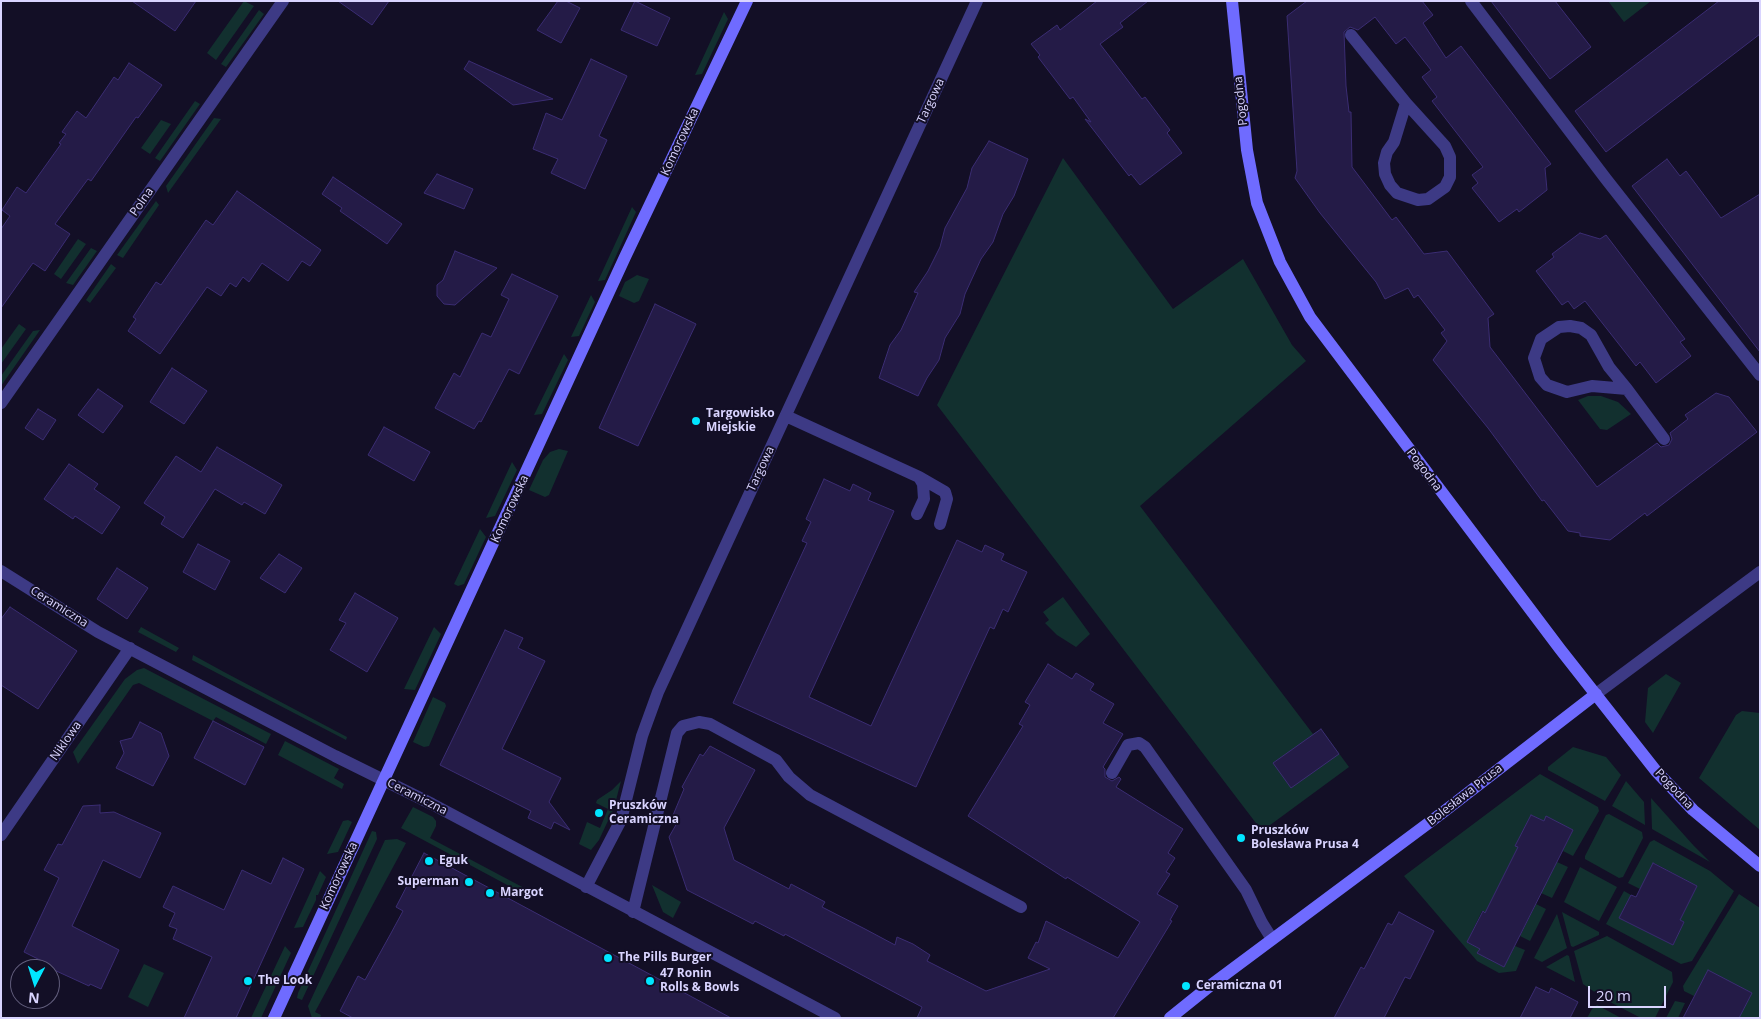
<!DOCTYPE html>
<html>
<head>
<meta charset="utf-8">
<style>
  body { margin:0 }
  #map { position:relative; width:1761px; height:1019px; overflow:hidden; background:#130f26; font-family:"Open Sans",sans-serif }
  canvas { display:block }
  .frame { position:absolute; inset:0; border:2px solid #d9d4ff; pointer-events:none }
  .north { position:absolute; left:10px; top:959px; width:50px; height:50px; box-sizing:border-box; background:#130f26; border:1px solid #625e7d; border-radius:50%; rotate:185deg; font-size:14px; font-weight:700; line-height:20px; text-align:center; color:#d9d4ff }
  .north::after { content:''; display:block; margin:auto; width:18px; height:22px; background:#00e5ff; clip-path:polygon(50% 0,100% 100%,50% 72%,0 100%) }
  .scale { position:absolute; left:1588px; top:986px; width:78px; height:22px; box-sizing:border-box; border:2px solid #d9d4ff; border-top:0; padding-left:6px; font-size:15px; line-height:18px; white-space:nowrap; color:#d9d4ff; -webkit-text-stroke:4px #130f26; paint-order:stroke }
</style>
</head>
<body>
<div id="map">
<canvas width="1761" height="1019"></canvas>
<div class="frame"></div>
<div class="north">N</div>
<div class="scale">20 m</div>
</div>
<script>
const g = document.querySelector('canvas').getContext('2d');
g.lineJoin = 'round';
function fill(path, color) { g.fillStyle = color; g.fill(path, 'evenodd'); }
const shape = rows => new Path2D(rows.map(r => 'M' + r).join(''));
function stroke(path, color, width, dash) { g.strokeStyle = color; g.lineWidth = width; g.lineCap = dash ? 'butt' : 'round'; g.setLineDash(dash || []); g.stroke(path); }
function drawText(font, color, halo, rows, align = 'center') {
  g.font = font + ' "Open Sans",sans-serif'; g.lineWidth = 4; g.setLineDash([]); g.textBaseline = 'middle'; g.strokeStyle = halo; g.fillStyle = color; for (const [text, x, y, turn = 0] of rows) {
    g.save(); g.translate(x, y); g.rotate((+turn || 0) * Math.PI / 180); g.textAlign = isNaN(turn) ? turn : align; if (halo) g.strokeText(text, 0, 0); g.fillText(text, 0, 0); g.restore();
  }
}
const green = shape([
  [244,1,254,6,216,60,207,53],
  [1608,1,1651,1,1624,22],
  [259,10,264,14,226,67,221,64],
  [724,12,728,19,702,74,695,75],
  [195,101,200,104,160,161,155,158],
  [214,118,221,119,168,193,166,186],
  [161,120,171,124,150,154,141,148],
  [1063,158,1173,309,1243,259,1292,345,1306,361,1140,506,1313,734,1321,729,1349,767,1262,831,937,405],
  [156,201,159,205,123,258,117,255],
  [632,207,636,212,605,280,598,281],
  [78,239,86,244,61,279,54,274],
  [91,248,97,251,73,285,66,283],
  [111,264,116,268,90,303,86,300],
  [637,275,649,279,639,301,634,303,619,296,625,282],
  [591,295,595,302,579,336,571,337],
  [19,324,26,329,1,364,1,349],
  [40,330,1,386,1,376,33,331],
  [564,354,568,360,542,414,534,415],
  [1588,396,1601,396,1618,402,1631,414,1607,430,1600,429,1578,400],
  [559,449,568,451,549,495,545,497,529,490,543,460,550,452],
  [512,462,517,470,495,516,486,518],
  [480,529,486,537,464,584,458,586,454,584],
  [1063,597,1090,634,1076,647,1057,635,1045,623,1049,620,1043,612],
  [141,627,179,648,176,652,138,632],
  [434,627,441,634,415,690,404,689],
  [193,655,224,672,347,737,346,740,192,660],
  [144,668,271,734,266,744,216,717,213,721,139,683,133,685,78,764,73,752,125,679,137,670],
  [1666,674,1681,683,1653,733,1645,722,1648,688],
  [433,697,445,703,446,706,429,746,424,747,413,742],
  [1742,711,1760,713,1760,830,1699,778,1736,715],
  [285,741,339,769,334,778,344,784,342,789,278,755],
  [1573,747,1606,757,1621,775,1605,801,1548,770,1548,767],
  [1540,774,1598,807,1599,811,1573,856,1563,851,1573,830,1547,817,1544,821,1531,815,1515,846,1518,847,1485,913,1482,911,1467,942,1480,949,1478,953,1504,967,1515,946,1525,950,1516,971,1499,973,1477,961,1404,876],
  [621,781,614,808,599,840,591,850,579,844,587,822,600,828,608,809,596,803,597,800,612,790],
  [1626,781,1644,802,1645,825,1612,806],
  [1651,798,1694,846,1710,862,1652,829],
  [413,807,433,817,436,821,436,826,430,838,526,889,524,894,401,828],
  [1609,814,1642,832,1643,838,1623,877,1619,878,1585,859,1585,856,1606,815],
  [348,820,352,822,338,852,327,854,343,821],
  [372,831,376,832,377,839,302,1000,297,998,298,993],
  [397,839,406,843,315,1012,321,1015,320,1018,312,1018,308,1006,385,840],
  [1654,840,1710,871,1734,891,1692,961,1681,964,1606,924,1624,891,1631,895,1619,918,1673,945,1684,922,1680,920,1697,886,1654,863,1640,889,1628,883,1650,842],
  [1557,862,1568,867,1552,898,1541,893],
  [1580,867,1617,887,1599,921,1564,902],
  [320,871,326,877,318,895,316,895,316,900,303,927,294,928],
  [652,885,681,902,673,918,663,912],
  [1739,894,1760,908,1760,1018,1739,1018,1752,993,1708,971,1694,996,1684,991,1683,986],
  [1536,904,1546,909,1530,941,1520,936],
  [1562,912,1599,932,1599,935,1573,947,1571,946],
  [1557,914,1567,948,1542,962,1534,958],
  [1607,936,1672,972,1673,982,1655,1018,1641,1018,1606,1000,1583,984,1574,951],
  [285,946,291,953,261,1018,251,1018],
  [1567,955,1569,956,1575,982,1546,967],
  [144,964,164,973,148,1007,128,997],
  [1675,1001,1685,1003,1678,1018,1666,1018],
  [1597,1005,1621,1018,1587,1018,1592,1009]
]);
const building = shape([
  [132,1,196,1,175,31,132,1],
  [338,1,389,1,372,25,338,1],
  [558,1,566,1,580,8,561,43,537,30,558,1],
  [635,1,670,18,657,46,621,30,635,1],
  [1097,1,1148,1,1120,23,1123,27,1100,44,1142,99,1145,97,1170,130,1167,133,1182,153,1140,185,1131,174,1129,176,1085,119,1091,122,1073,97,1070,99,1038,57,1040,55,1031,44,1057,25,1060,30,1097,1],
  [1307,1,1422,1,1433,15,1423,23,1446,58,1461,46,1551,164,1545,168,1547,190,1519,212,1517,209,1499,222,1472,188,1478,183,1472,175,1483,167,1432,101,1437,97,1422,77,1431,70,1405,37,1396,44,1375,17,1358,30,1350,27,1344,32,1346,86,1349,112,1351,112,1352,167,1392,220,1396,217,1424,254,1447,251,1494,314,1488,318,1490,347,1597,487,1657,443,1661,447,1669,445,1672,439,1670,433,1688,419,1685,415,1716,393,1729,397,1757,432,1647,516,1645,513,1610,540,1580,536,1580,533,1568,531,1544,500,1542,501,1488,428,1433,360,1447,341,1441,333,1445,330,1418,295,1414,298,1408,288,1385,299,1376,282,1320,213,1295,178,1297,171,1287,16,1307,1],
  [1491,1,1555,1,1591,47,1550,79,1491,1],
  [1719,1,1760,1,1760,34,1606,152,1575,111,1719,1],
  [591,59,627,76,599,136,607,140,585,189,551,173,558,159,533,149,546,113,562,120,591,59],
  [469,61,553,99,513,105,464,69,469,61],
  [129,63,162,85,138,118,136,117,91,181,88,179,55,224,70,234,45,271,33,263,1,308,1,229,10,216,2,210,17,187,26,193,61,144,59,143,66,134,62,132,77,111,86,118,114,77,118,80,129,63],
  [989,141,1028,159,1014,196,1003,214,993,242,981,259,965,294,960,314,945,338,939,360,927,378,918,396,879,378,890,345,901,330,918,293,914,292,928,271,940,247,945,228,967,188,972,168,989,141],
  [1667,159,1680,176,1686,171,1721,218,1760,194,1760,352,1632,186,1667,159],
  [437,174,473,189,464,209,424,193,437,174],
  [333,177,402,224,387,244,340,211,342,208,322,194,333,177],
  [237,191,321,250,310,266,302,261,288,281,262,263,249,282,243,277,236,287,230,283,221,296,207,287,160,354,128,331,136,319,133,317,156,282,161,285,206,220,213,225,237,191],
  [1580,233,1600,239,1606,235,1685,339,1680,342,1691,356,1656,383,1640,362,1636,366,1585,301,1574,309,1568,301,1562,305,1536,271,1554,257,1552,254,1580,233],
  [455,251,497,268,455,305,444,304,437,296,437,285,443,280,455,251],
  [512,274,558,296,519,374,509,369,481,422,479,421,474,429,435,408,454,373,460,377,482,333,491,337,509,299,501,295,512,274],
  [655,304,696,324,638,446,599,428,655,304],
  [172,368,207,391,184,424,150,402,172,368],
  [98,389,123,406,103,433,78,415,98,389],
  [38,409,56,420,43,440,25,428,38,409],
  [384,427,430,452,414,481,368,455,384,427],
  [217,447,282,485,265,514,244,502,242,505,215,489,183,538,161,524,165,517,144,503,176,456,201,472,217,447],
  [69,464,98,484,94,489,120,507,102,534,75,516,73,519,44,499,69,464],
  [824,479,850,491,853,484,871,493,868,500,894,511,809,697,871,726,957,540,982,552,985,545,1004,554,1001,560,1027,572,1008,612,1003,609,994,629,990,627,916,787,733,703,807,543,802,541,811,522,806,519,824,479],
  [198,544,230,561,215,590,183,572,198,544],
  [279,554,302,568,285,593,260,578,279,554],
  [117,568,148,588,127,619,97,599,117,568],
  [355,593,398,618,367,672,330,650,346,623,339,620,355,593],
  [10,607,77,651,38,709,1,685,1,619,10,607],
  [505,630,523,638,518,648,545,661,502,749,561,778,549,802,570,830,554,822,551,829,528,818,531,811,440,765,505,630],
  [1048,664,1072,679,1076,673,1094,684,1090,690,1114,704,1103,723,1123,734,1103,767,1105,769,1105,777,1112,781,1119,777,1121,779,1116,787,1183,829,1168,853,1175,858,1166,872,1170,874,1157,894,1178,906,1170,920,1172,921,1113,1018,917,1018,922,1007,785,934,784,936,755,921,753,924,687,890,669,837,677,823,671,820,684,789,682,787,700,754,703,756,710,746,755,770,724,828,734,860,789,889,791,884,825,902,822,907,865,929,895,945,897,937,913,944,930,955,927,961,986,991,1050,969,1028,958,1036,942,1038,943,1046,921,1118,958,1140,922,1067,877,1066,879,968,816,1023,726,1019,724,1030,705,1025,702,1048,664],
  [213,721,264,747,245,785,194,758,213,721],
  [140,722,161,733,169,756,153,786,116,768,124,753,120,741,132,738,140,722],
  [1321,729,1339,754,1291,788,1273,763,1321,729],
  [100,805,100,813,114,812,161,833,140,878,103,860,72,926,119,950,101,989,90,984,89,986,41,964,42,961,24,952,59,878,44,870,58,844,62,845,83,806,100,805],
  [1531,815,1544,821,1546,816,1573,830,1504,967,1477,953,1480,949,1467,942,1483,911,1485,913,1518,847,1515,846,1531,815],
  [424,853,668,984,731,1018,353,1018,340,1011,358,976,365,980,390,935,403,911,396,907,424,853],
  [283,858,304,869,236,1018,184,1018,212,957,173,939,177,929,169,926,175,913,163,907,173,886,224,910,242,870,271,884,283,858],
  [1653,863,1697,886,1680,920,1684,922,1673,945,1619,918,1631,895,1636,897,1653,863],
  [1399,912,1434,931,1410,979,1405,977,1384,1018,1334,1018,1361,967,1364,969,1388,923,1392,925,1399,912],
  [1708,970,1752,993,1739,1018,1683,1018,1708,970],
  [1536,987,1549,993,1551,988,1578,1002,1570,1018,1520,1018,1536,987]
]);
const street = shape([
  [1471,1,1606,179,1760,375],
  [1351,35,1406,103],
  [1406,103,1445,146,1450,157,1450,177,1445,187,1428,199,1418,200,1397,193,1390,185,1385,174,1384,163,1387,152,1394,142,1406,103],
  [1570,326,1581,328,1591,335,1609,367,1627,389,1592,386,1567,392,1547,385,1540,377,1534,358,1541,339,1559,327,1570,326],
  [1627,389,1664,439],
  [1,403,283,1],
  [786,416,919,477,923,484,924,499,917,514],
  [919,477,945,492,947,499,940,524],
  [1,571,98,632,335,756,432,804,835,1018],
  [1596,694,1760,572],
  [1112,773,1128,745,1139,743,1145,747,1246,890,1262,923,1272,939],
  [1,835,130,648],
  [586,887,621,820,642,736,658,692,977,1],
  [633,912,677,733,683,726,699,722,710,724,776,760,789,777,810,795,1021,907]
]);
const secondary = shape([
  [1232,1,1247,150,1257,203,1280,262,1310,317,1560,649,1656,771,1693,810,1760,866],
  [274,1018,625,257,747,1],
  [1170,1018,1211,985,1442,813,1596,694]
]);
const markers = [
  [696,421,5,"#00e5ff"],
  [599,813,5,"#00e5ff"],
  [1241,838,5,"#00e5ff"],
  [429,861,5,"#00e5ff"],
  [469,882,5,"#00e5ff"],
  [490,893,5,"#00e5ff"],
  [608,958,5,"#00e5ff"],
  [248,981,5,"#00e5ff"],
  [650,981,5,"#00e5ff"],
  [1186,986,5,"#00e5ff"]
];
const streetNames = [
  ["Targowa",931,101,-65],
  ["Pogodna",1241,101,-96],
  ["Komorowska",680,142,-65],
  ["Polna",142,202,-55],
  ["Targowa",761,469,-65],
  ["Pogodna",1424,470,53],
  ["Komorowska",510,509,-65],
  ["Ceramiczna",59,607,32],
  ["Niklowa",66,741,-55],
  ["Pogodna",1674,789,47],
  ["Bolesława Prusa",1465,795,-38],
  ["Ceramiczna",417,797,27],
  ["Komorowska",339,876,-65]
];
const poiNames = [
  ["Targowisko",706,414],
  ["Miejskie",706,428],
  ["Pruszków",609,806],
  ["Ceramiczna",609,820],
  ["Pruszków",1251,831],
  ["Bolesława Prusa 4",1251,845],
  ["Eguk",439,861],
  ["Superman",459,882,"right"],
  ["Margot",500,893],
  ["The Pills Burger",618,958],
  ["47 Ronin",660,974],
  ["Rolls & Bowls",660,988],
  ["The Look",258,981],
  ["Ceramiczna 01",1196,986]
];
fill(green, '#12302f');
fill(building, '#241b47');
stroke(building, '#3b2d73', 1);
stroke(street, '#3d3a85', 12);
stroke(secondary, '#6f6bff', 12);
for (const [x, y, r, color] of markers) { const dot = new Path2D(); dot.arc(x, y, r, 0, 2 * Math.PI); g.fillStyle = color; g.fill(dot); stroke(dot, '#130f26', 2); }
drawText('12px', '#d9d4ff', '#130f26', streetNames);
drawText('bold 12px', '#d9d4ff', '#130f26', poiNames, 'left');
</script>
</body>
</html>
